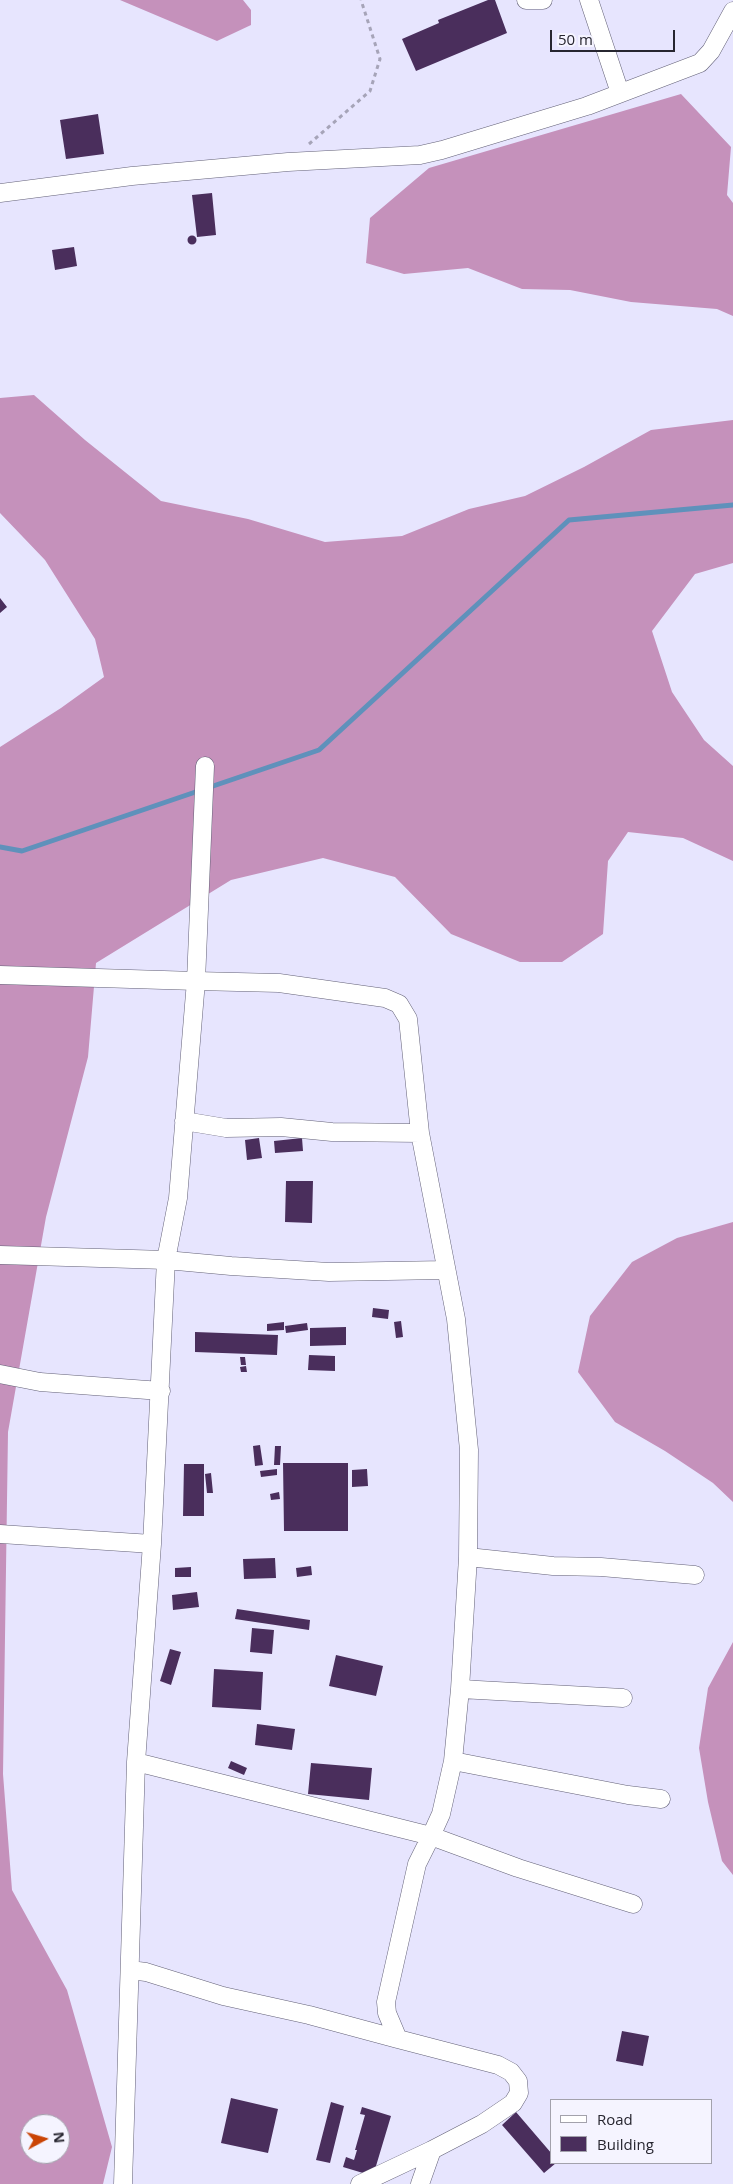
<!DOCTYPE html>
<html>
<head>
<meta charset="utf-8">
<style>
  body { margin:0 }
  #map { position:relative; width:733px; height:2184px; overflow:hidden; background:#e7e5fe; font-family:"Open Sans",sans-serif }
  canvas { display:block }
  .legend { position:absolute; left:550px; top:2099px; width:162px; height:65px; box-sizing:border-box; background:#f5f4ff; border:1px solid #a3a2ac; margin:0; padding:6px 9px; list-style:none; font-size:15px; color:#272630 }
  .legend li { display:flex; align-items:center; gap:10px; height:25px }
  .legend b { width:25px; border:1px solid #a3a2ac }
  .north { position:absolute; left:20px; top:2114px; width:50px; height:50px; box-sizing:border-box; background:#f5f4ff; border:1px solid #a3a2ac; border-radius:50%; rotate:84deg; font-size:14px; font-weight:700; line-height:20px; text-align:center; color:#272630 }
  .north::after { content:''; display:block; margin:auto; width:18px; height:22px; background:#ca4405; clip-path:polygon(50% 0,100% 100%,50% 72%,0 100%) }
  .scale { position:absolute; left:550px; top:30px; width:125px; height:22px; box-sizing:border-box; border:2px solid #272630; border-top:0; padding-left:6px; font-size:15px; line-height:18px; white-space:nowrap; color:#272630; -webkit-text-stroke:4px #f5f4ff; paint-order:stroke }
</style>
</head>
<body>
<div id="map">
<canvas width="733" height="2184"></canvas>
<ul class="legend">
<li><b style="height:6px;background:#fff"></b>Road</li>
<li><b style="height:14px;background:#4a2e5c"></b>Building</li>
</ul>
<div class="north">N</div>
<div class="scale">50 m</div>
</div>
<script>
const g = document.querySelector('canvas').getContext('2d');
g.lineJoin = 'round';
function fill(path, color) { g.fillStyle = color; g.fill(path, 'evenodd'); }
const shape = rows => new Path2D(rows.map(r => 'M' + r).join(''));
function stroke(path, color, width, dash) { g.strokeStyle = color; g.lineWidth = width; g.lineCap = dash ? 'butt' : 'round'; g.setLineDash(dash || []); g.stroke(path); }
const forest = shape([
  [120,0,243,0,251,10,251,25,217,41],
  [681,94,731,147,727,195,733,203,733,316,717,309,631,302,570,290,522,289,468,268,404,274,366,263,370,218,429,168],
  [34,395,85,440,161,501,248,519,325,542,402,536,469,509,525,496,584,467,651,430,733,420,733,563,695,574,652,631,672,692,704,740,733,766,733,861,683,838,628,832,608,861,603,934,562,962,520,962,451,934,395,877,323,858,231,880,96,963,88,1057,46,1217,8,1432,3,1774,12,1890,67,1990,112,2147,103,2184,0,2184,0,747,61,708,104,677,95,639,45,560,0,513,0,398],
  [30,2124,60,2124,60,2154,30,2154],
  [733,1222,733,1502,713,1483,665,1451,615,1422,578,1372,590,1316,632,1262,677,1238],
  [733,1642,733,1875,722,1861,708,1802,699,1748,708,1688]
]);
const stream = shape([
  [0,847,22,851,319,750,569,520,733,505]
]);
const building = shape([
  [488,0,495,0,507,33,416,71,402,39,439,23,438,20],
  [98,114,104,154,66,159,60,120],
  [212,193,216,235,197,237,192,195],
  '187.5 240a4.5 4.5 0 1 1 9 0a4.5 4.5 0 1 1-9 0Z',
  [74,247,77,266,55,270,52,250],
  [0,598,7,607,0,613],
  [259,1138,262,1158,247,1160,245,1140],
  [302,1138,303,1151,275,1153,274,1141],
  [286,1181,313,1181,312,1223,285,1222],
  [373,1308,389,1310,388,1319,372,1317],
  [401,1321,403,1337,396,1338,394,1322],
  [284,1322,284,1330,267,1331,267,1324],
  [307,1323,308,1330,286,1333,285,1326],
  [346,1327,346,1345,310,1346,310,1328],
  [195,1332,278,1335,277,1355,195,1352],
  [309,1355,335,1356,335,1371,308,1370],
  [240,1357,245,1357,246,1365,241,1365],
  [246,1366,247,1372,241,1372,240,1367],
  [260,1445,263,1465,255,1466,253,1446],
  [275,1446,281,1446,280,1465,274,1465],
  [283,1463,348,1463,348,1531,284,1531],
  [184,1464,204,1464,204,1516,183,1516],
  [277,1469,277,1475,261,1477,260,1471],
  [367,1469,368,1486,352,1487,352,1470],
  [211,1473,213,1493,207,1493,205,1474],
  [279,1492,280,1499,271,1500,270,1494],
  [275,1558,276,1578,244,1579,243,1559],
  [311,1566,312,1575,297,1577,296,1568],
  [191,1567,191,1577,175,1577,175,1568],
  [197,1592,199,1607,173,1610,172,1595],
  [237,1609,310,1620,309,1630,235,1619],
  [252,1628,274,1630,272,1654,250,1652],
  [170,1649,181,1652,171,1685,160,1681],
  [336,1655,383,1666,376,1696,329,1686],
  [214,1669,263,1672,261,1710,212,1707],
  [257,1724,295,1729,292,1750,255,1745],
  [231,1761,247,1768,244,1775,228,1768],
  [311,1763,372,1768,369,1800,308,1794],
  [622,2031,649,2036,643,2066,616,2061],
  [231,2098,278,2109,268,2153,221,2143],
  [331,2102,344,2106,330,2163,316,2160],
  [362,2107,391,2116,373,2176,343,2167,346,2157,354,2160,357,2150,355,2150,365,2115,360,2114],
  [516,2112,552,2154,552,2163,556,2163,544,2173,502,2125]
]);
const path = shape([
  [309,144,370,91,380,59,361,0]
]);
const minor = shape([
  [526,0,543,0],
  [589,0,620,93],
  [0,193,132,176,288,162,420,155,442,150,587,106,700,63,711,51,733,11],
  [0,975,196,981,205,766],
  [184,1121,226,1128,281,1127,332,1132,420,1133],
  [0,1255,166,1260,231,1266,329,1272,445,1270],
  [0,1374,40,1382,161,1391],
  [0,1534,152,1544],
  [460,1689,468,1557,553,1566,601,1567,695,1575],
  [453,1761,460,1689,623,1698],
  [136,1762,431,1836,441,1814,453,1761,628,1795,661,1799],
  [130,1970,146,1972,223,1996,309,2015,398,2039],
  [123,2184,136,1762,152,1544,166,1260,178,1198,196,981,279,983,385,998,399,1004,408,1019,420,1133,456,1319,469,1450,468,1557],
  [360,2184,432,2150],
  [420,2184,432,2150,482,2124,513,2103,519,2093,518,2081,511,2072,498,2065,398,2039,387,2013,386,2002,417,1864,431,1836,518,1868,633,1904]
]);
fill(forest, '#c591bb');
stroke(stream, '#5f91bb', 5);
fill(building, '#4a2e5c');
stroke(minor, '#636177', 19);
stroke(path, '#a6a4b8', 3, [4, 4]);
stroke(minor, '#fff', 18);
</script>
</body>
</html>
